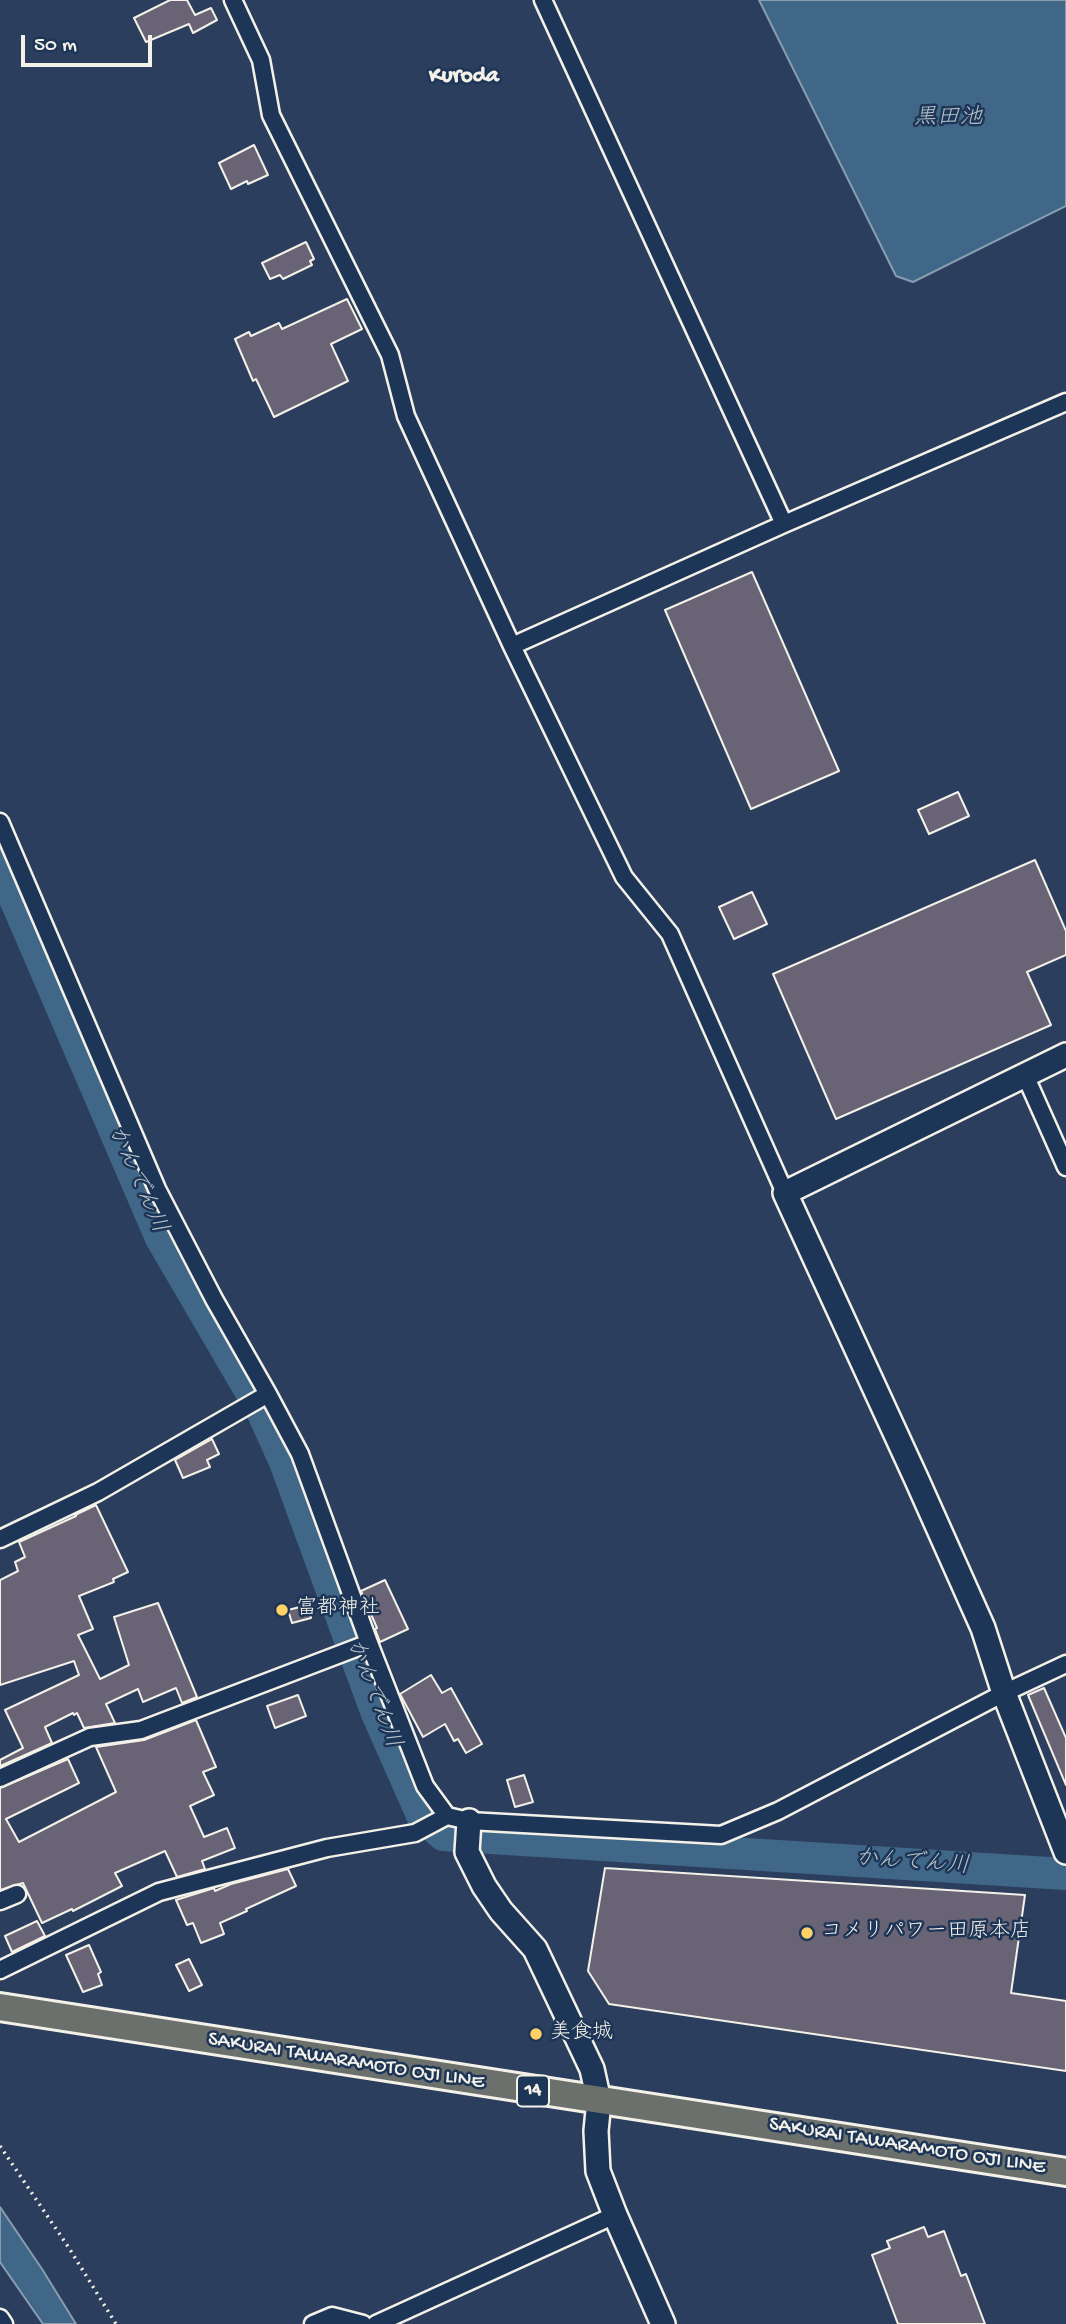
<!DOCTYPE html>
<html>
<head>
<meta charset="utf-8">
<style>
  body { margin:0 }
  #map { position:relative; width:1066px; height:2324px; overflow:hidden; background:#2c3e5d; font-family:"Gochi Hand",sans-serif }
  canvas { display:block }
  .scale { position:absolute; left:21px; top:35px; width:131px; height:32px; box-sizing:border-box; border:4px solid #f4f1e8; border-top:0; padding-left:9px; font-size:21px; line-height:24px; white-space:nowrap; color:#f4f1e8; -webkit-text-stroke:5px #1d3557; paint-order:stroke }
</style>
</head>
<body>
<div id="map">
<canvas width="1066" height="2324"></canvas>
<div class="scale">50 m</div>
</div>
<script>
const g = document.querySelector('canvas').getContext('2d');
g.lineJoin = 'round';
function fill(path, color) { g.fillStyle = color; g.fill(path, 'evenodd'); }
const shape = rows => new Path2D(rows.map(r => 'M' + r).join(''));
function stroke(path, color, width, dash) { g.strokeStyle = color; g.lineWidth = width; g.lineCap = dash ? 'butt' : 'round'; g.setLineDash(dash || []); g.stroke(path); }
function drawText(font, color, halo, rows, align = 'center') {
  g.font = font + ' "Gochi Hand","Klee One",sans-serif'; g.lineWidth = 5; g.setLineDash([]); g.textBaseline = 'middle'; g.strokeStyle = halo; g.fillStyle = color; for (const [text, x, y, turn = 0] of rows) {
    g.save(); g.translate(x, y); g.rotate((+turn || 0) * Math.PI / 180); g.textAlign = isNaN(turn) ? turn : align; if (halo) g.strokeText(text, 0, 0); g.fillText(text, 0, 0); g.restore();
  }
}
const water = shape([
  [759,0,1066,0,1066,206,913,282,896,276,759,0],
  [0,2207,42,2269,76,2324,43,2324,0,2262,0,2207]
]);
const river = shape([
  [0,864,161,1238,262,1411,285,1462,376,1711,422,1815,443,1835,1066,1874]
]);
const building = shape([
  [170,0,187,0,195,15,211,8,217,20,193,33,189,24,146,42,134,18,170,0],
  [254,145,268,175,248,184,247,181,231,189,219,163,254,145],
  [306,242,314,259,310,261,312,265,283,279,280,275,270,279,262,263,306,242],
  [347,299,362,329,331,344,348,381,274,417,256,379,253,381,235,339,249,332,251,336,279,323,282,329,347,299],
  [752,572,839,771,751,809,665,610,752,572],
  [958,792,969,816,929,834,918,810,958,792],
  [1035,860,1066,931,1066,955,1027,972,1051,1025,836,1119,773,974,1035,860],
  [752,892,767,924,734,939,719,907,752,892],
  [212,1439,219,1454,207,1460,210,1467,183,1478,175,1460,212,1439],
  [96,1505,128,1572,113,1579,114,1582,79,1596,93,1629,78,1635,100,1679,129,1665,114,1617,158,1603,197,1697,182,1703,176,1688,143,1702,138,1689,106,1704,115,1723,84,1728,77,1713,74,1715,73,1713,45,1727,52,1743,0,1766,0,1760,23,1748,5,1710,79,1675,74,1661,0,1685,0,1580,18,1571,15,1562,25,1557,19,1542,76,1516,75,1515,96,1505],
  [385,1580,408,1629,380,1642,375,1629,377,1628,361,1591,385,1580],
  [308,1605,311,1618,292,1623,288,1610,308,1605],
  [431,1675,442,1693,451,1688,482,1744,466,1753,458,1739,454,1741,445,1724,423,1737,400,1694,431,1675],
  [1044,1688,1066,1738,1066,1785,1028,1695,1044,1688],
  [298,1695,306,1716,275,1728,267,1706,298,1695],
  [196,1720,216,1767,203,1772,214,1795,190,1806,204,1837,227,1828,235,1848,202,1861,205,1869,177,1877,165,1851,115,1873,122,1886,73,1911,72,1909,42,1923,23,1883,0,1890,0,1788,68,1759,79,1783,6,1819,19,1842,116,1792,96,1747,144,1740,196,1720],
  [524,1775,533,1802,515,1807,507,1780,524,1775],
  [605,1868,1025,1895,1011,1993,1066,2001,1066,2071,609,2004,588,1971,605,1868],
  [288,1869,296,1886,246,1909,247,1911,220,1923,224,1934,201,1943,193,1923,187,1925,176,1900,214,1888,215,1891,231,1884,288,1869],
  [37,1921,45,1936,12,1952,5,1936,37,1921],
  [89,1945,101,1972,98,1974,102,1985,83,1992,66,1955,89,1945],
  [189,1959,202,1985,189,1991,176,1965,189,1959],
  [924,2227,928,2237,944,2231,961,2276,966,2274,985,2324,898,2324,872,2255,890,2248,887,2241,924,2227]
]);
const path = shape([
  [0,2146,69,2248,116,2324]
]);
const street = shape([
  [233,0,261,60,271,115,390,355,406,416,512,646,624,877,670,934,785,1193],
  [543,0,784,524],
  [512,646,784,524,1066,402],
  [0,822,157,1189,214,1299,268,1394,300,1454,369,1643,425,1786,447,1816,469,1821,721,1835,778,1811,1004,1693,1066,1664],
  [1025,1075,1066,1167],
  [0,1539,98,1492,268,1394],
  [0,1778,90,1737,141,1730,369,1643],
  [0,1901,17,1894],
  [0,1970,159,1892,327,1848,415,1833,447,1816],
  [0,2318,4,2324],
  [313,2324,332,2316,363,2324],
  [376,2324,615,2215]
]);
const secondary = shape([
  [1066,1055,785,1193,916,1478,983,1628,1004,1693,1066,1852],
  [469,1821,467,1852,484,1886,501,1911,535,1949,592,2069,599,2101,596,2131,598,2171,615,2215,663,2324]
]);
const primary = shape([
  [0,2007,1066,2172]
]);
const markers = [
  [282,1610,7,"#ffd166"],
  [807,1933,7,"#ffd166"],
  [536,2034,7,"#ffd166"]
];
const shields = [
  [533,2091,32]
];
const shieldNames = [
  ["14",533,2091]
];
const poiNames = [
  ["富都神社",296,1610],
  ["コメリパワー田原本店",821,1933],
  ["美食城",550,2034]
];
const streetNames = [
  ["SAKURAI TAWARAMOTO OJI LINE",346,2062,9],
  ["SAKURAI TAWARAMOTO OJI LINE",907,2147,9]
];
const neighbourhoodNames = [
  ["Kuroda",464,77]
];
const waterNames = [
  ["黒田池",948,119],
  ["かんでん川",136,1180,66],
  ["かんでん川",372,1694,69],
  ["かんでん川",912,1864,4]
];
fill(water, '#406787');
stroke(water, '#889eae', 2);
stroke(river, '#406787', 32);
fill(building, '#686375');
stroke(building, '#f4f1e8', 2);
stroke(street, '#f4f1e8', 21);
stroke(secondary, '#f4f1e8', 28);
stroke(primary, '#f4f1e8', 32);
stroke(path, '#f4f1e8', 3.5, [2, 5]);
stroke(street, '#1d3557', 16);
stroke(secondary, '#1d3557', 23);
stroke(primary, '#6c706d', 26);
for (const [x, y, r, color] of markers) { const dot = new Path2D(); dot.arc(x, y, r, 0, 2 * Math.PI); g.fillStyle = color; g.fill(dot); stroke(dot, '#1d3557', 2.5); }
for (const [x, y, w] of shields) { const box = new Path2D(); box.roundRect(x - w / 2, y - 15.5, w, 31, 5); g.fillStyle = '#1d3557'; g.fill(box); stroke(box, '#f4f1e8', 2); }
drawText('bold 19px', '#f4f1e8', null, shieldNames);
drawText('21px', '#f4f1e8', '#1d3557', poiNames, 'left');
drawText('21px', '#f4f1e8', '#1d3557', streetNames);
drawText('bold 23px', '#f4f1e8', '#1d3557', neighbourhoodNames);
drawText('italic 23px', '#b5c1c6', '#1d3557', waterNames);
</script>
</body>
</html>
